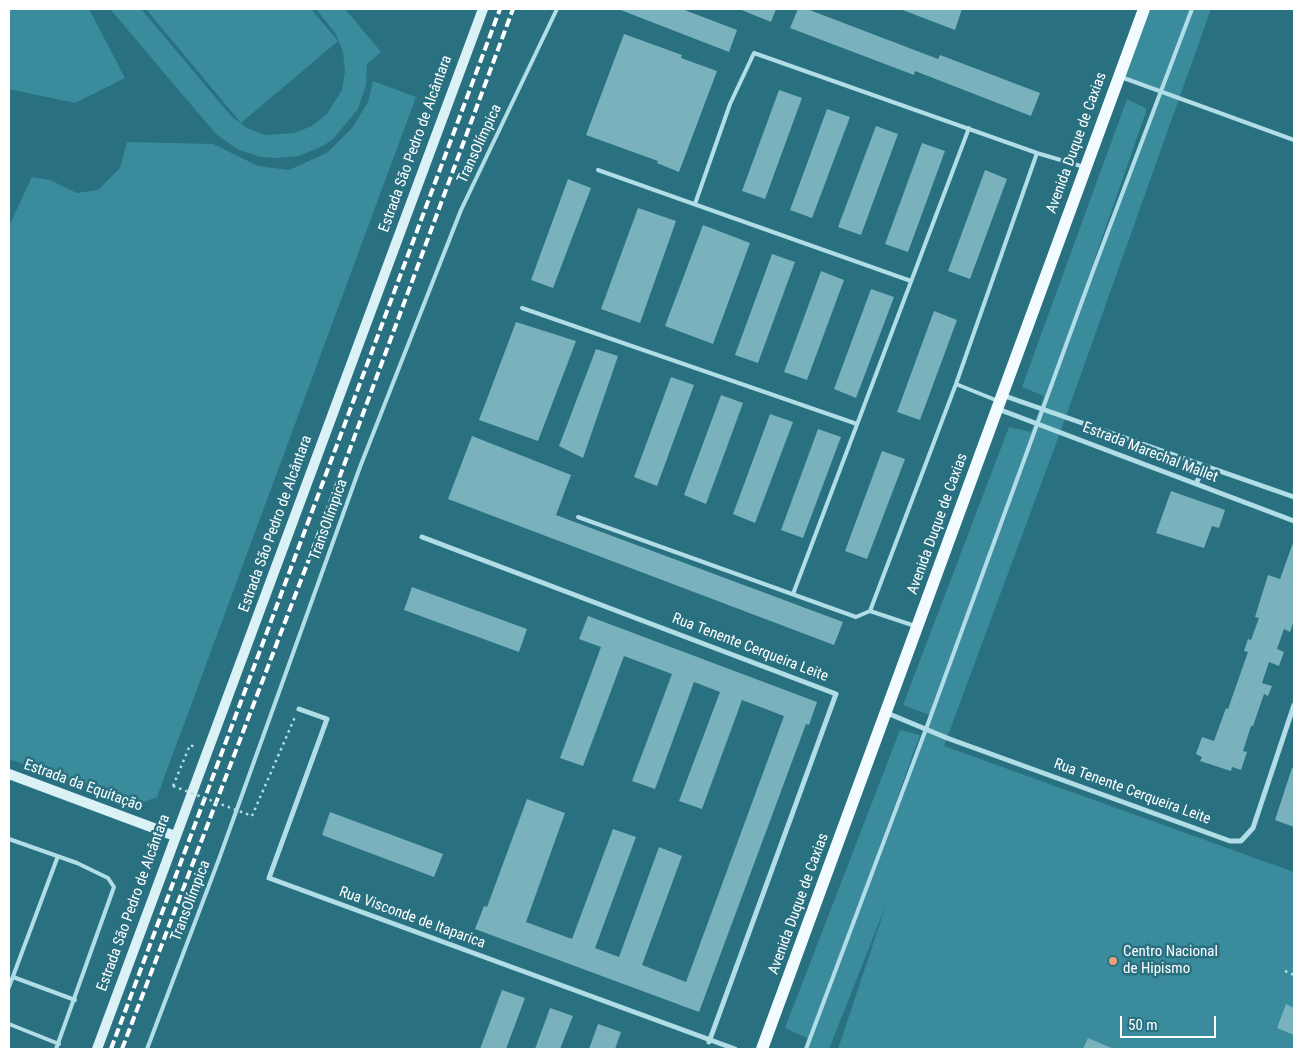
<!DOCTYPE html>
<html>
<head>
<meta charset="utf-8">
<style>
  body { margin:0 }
  #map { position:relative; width:1303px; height:1058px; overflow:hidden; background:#297181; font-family:"Roboto Condensed",sans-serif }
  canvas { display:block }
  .frame { position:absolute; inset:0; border:10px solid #fff; pointer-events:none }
  .scale { position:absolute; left:1120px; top:1016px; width:96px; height:22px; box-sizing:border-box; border:2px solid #fff; border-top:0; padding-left:6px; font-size:15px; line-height:18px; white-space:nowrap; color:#fff; -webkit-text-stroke:4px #297181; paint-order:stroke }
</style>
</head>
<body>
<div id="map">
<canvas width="1303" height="1058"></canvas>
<div class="frame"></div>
<div class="scale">50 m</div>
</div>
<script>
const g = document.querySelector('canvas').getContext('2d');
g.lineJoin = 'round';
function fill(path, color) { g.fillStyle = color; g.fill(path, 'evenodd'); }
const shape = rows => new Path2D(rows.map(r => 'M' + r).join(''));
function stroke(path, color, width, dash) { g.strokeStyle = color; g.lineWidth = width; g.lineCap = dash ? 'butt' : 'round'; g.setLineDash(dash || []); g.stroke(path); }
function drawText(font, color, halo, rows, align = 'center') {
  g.font = font + ' "Roboto Condensed",sans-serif'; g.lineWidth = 5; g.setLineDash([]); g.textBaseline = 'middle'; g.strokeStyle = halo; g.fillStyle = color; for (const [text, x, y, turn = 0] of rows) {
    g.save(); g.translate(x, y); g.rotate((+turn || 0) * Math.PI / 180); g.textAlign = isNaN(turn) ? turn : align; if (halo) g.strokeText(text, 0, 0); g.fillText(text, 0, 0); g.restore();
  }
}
const green = shape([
  [9,9,89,9,125,78,75,103,9,89],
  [110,9,141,9,232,117,247,128,265,135,294,133,312,126,327,114,342,90,345,71,343,52,336,34,316,9,345,9,381,52,367,64,366,85,358,109,333,139,323,146,299,156,274,158,261,157,237,149,216,134],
  [146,9,311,9,338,41,241,123],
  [1145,9,1211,9,1060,433,944,746,1294,872,1294,1049,838,1049,886,905,829,1049,806,1049,809,1039,785,1028,900,730,920,735,845,942,930,715,903,705,1009,427,1031,432,1044,396,1022,387,1127,99,1147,109,1080,301,1161,92,1119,76],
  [373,81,416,97,157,797,136,805,9,759,9,226,32,177,50,180,77,193,98,190,120,168,127,142,213,144,258,166,289,170,327,153,353,127,368,102]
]);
const building = shape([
  [618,9,682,9,737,30,729,52],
  [739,9,776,9,771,22],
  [798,9,807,9,938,59,940,55,1040,93,1031,116,915,71,914,75,790,28],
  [900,9,962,9,955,30],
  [624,34,682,55,681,58,717,71,679,172,657,163,658,161,586,135],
  [779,90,802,98,765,199,742,191],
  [827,109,850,117,812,218,790,210],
  [876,126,898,134,861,235,838,227],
  [922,143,945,151,908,252,885,244],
  [985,170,1007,179,970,279,948,271],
  [568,179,591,188,553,288,531,280],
  [638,208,676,221,640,323,601,309],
  [703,225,750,243,713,344,665,326],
  [772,254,795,262,758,363,735,355],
  [821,271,844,280,807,380,784,372],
  [871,289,894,297,856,398,834,389],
  [934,311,957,320,920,420,897,412],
  [516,322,576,341,538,441,479,420],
  [596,349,618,356,583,458,559,446],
  [671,377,694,385,657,486,634,477],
  [721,395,743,403,706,504,684,495],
  [770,414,793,422,755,523,733,514],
  [818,429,841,437,803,538,781,530],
  [472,436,571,475,556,515,843,622,834,645,448,499],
  [882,451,905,459,867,559,845,551],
  [1171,491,1225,510,1219,528,1212,526,1204,548,1156,533],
  [1293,543,1294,620,1290,632,1284,629,1277,649,1284,652,1279,666,1269,662,1262,683,1272,686,1268,696,1264,694,1253,726,1251,726,1243,751,1247,752,1241,770,1232,767,1231,771,1200,761,1202,757,1196,754,1202,737,1214,741,1226,708,1228,709,1248,652,1244,651,1248,639,1251,640,1259,618,1255,617,1268,575,1280,579],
  [412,587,527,629,519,652,404,610],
  [588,616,817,702,809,725,806,724,699,1012,475,929,484,906,487,907,527,799,565,813,526,922,572,939,613,829,636,837,595,948,619,957,659,847,682,856,642,965,686,982,784,716,742,700,702,809,679,801,720,692,694,682,655,789,632,781,672,674,624,656,583,766,560,758,601,647,579,639],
  [1292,768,1294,768,1294,827,1275,820],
  [330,812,443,854,434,877,322,835],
  [502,990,525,998,506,1049,480,1049],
  [1286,1004,1294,1008,1294,1035,1277,1028],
  [550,1008,573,1016,560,1049,535,1049],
  [598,1024,621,1032,615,1049,589,1049],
  [1088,1038,1114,1049,1083,1049]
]);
const path = shape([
  [173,786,190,745,197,748],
  [252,816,295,717],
  [1285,971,1294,975]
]);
const lane = shape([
  [1121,77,1294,140],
  [598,170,911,281],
  [695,204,730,104,754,53,1037,153,1084,167],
  [522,308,857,424],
  [956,384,998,401],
  [578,517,856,617,870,611],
  [793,594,969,128],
  [915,626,870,611,956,384,1037,153],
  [9,839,77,863,108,878,114,887,56,1049],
  [13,977,75,1000],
  [9,987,58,856],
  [9,1024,59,1044],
  [147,1049,219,859,360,467,461,210,557,9],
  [806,1049,926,729,1093,271,1192,9]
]);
const street = shape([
  [1002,395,1294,497],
  [998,409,1294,521],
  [1196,484,1204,466],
  [422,537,836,694,709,1042],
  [299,709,327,719,269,878,735,1049],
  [887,713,947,738,1230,841,1241,841,1253,828,1294,705]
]);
const secondary = shape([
  [9,774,175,836],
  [97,1049,483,9]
]);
const primary = shape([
  [762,1049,1144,9]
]);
const rail = shape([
  [111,1049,500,9],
  [122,1049,314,546,513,9]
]);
const pathBridge = shape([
  [173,786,252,816]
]);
const markers = [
  [1113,961,5,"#ec9e79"]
];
const streetNames = [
  ["Avenida Duque de Caxias",1077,143,-70],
  ["Estrada São Pedro de Alcântara",416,144,-70],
  ["TransOlímpica",480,144,-65],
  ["Estrada Marechal Mallet",1150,453,21],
  ["TransOlímpica",329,520,-70],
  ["Estrada São Pedro de Alcântara",276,524,-70],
  ["Avenida Duque de Caxias",938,524,-70],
  ["Rua Tenente Cerqueira Leite",750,648,21],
  ["Estrada da Equitação",83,786,20],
  ["Rua Tenente Cerqueira Leite",1132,792,20],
  ["TransOlímpica",191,901,-69],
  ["Estrada São Pedro de Alcântara",134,903,-70],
  ["Avenida Duque de Caxias",799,904,-70],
  ["Rua Visconde de Itaparica",412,918,20]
];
const poiNames = [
  ["Centro Nacional",1123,952],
  ["de Hipismo",1123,969]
];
fill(green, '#3a8b9c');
fill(building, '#79b1bc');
stroke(path, '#b1dde6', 2.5, [2.5, 4]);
stroke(lane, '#b1dde6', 4);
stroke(street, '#b1dde6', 5);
stroke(secondary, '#daf1f6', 10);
stroke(primary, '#f2fbfd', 12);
stroke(rail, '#fff', 4, [9, 4]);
stroke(pathBridge, '#b1dde6', 2.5, [2.5, 4]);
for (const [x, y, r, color] of markers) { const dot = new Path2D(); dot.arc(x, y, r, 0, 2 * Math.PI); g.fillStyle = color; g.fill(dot); stroke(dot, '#297181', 2); }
drawText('15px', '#fff', '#297181', streetNames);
drawText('15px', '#fff', '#297181', poiNames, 'left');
</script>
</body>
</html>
